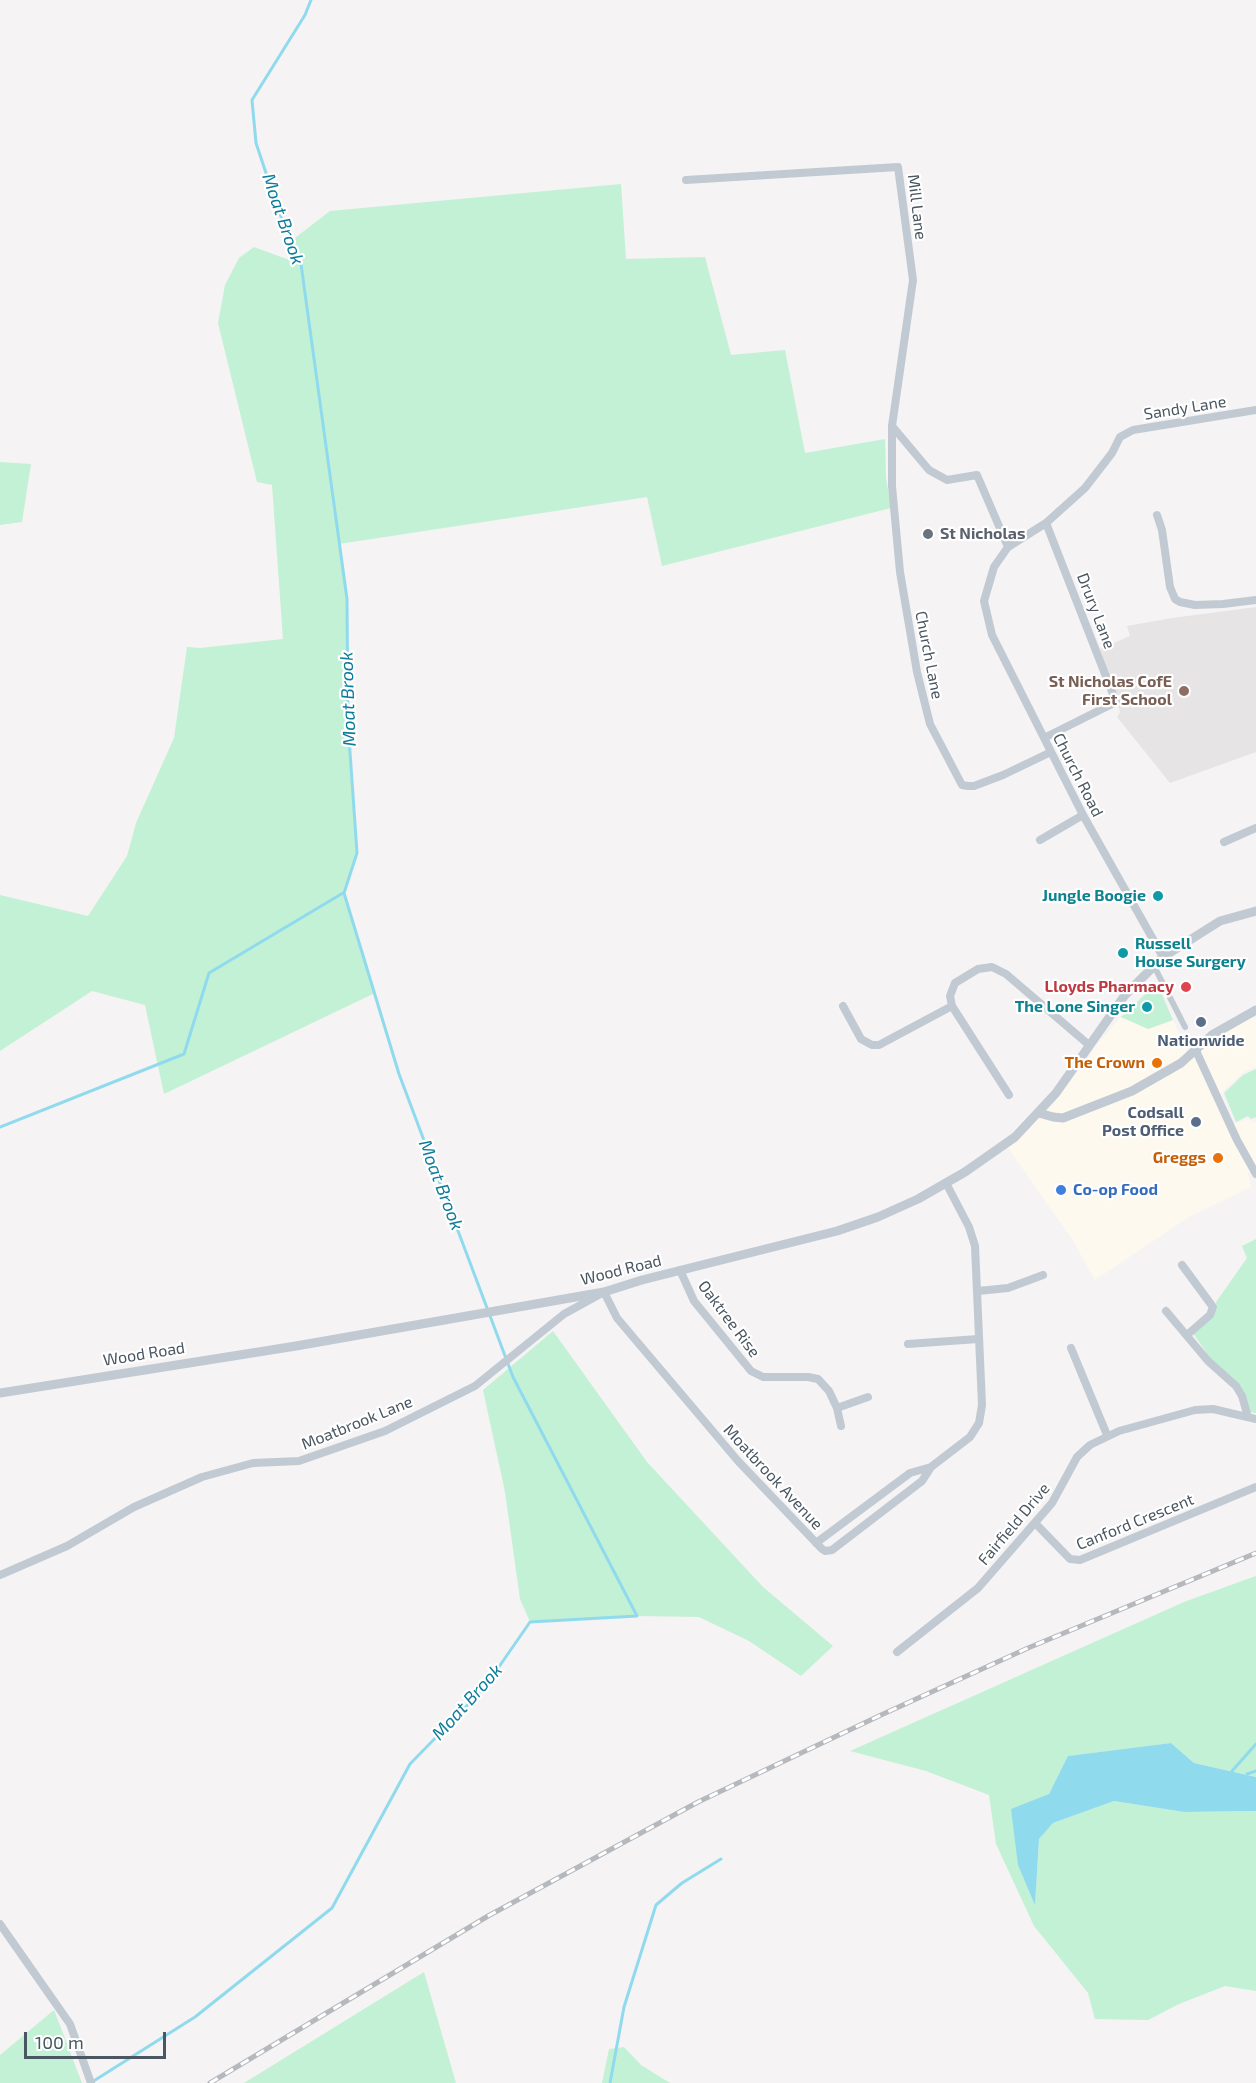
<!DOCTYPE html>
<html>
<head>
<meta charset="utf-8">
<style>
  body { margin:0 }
  #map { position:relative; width:1256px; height:2083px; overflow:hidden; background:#f5f3f3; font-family:"Exo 2",sans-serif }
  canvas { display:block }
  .scale { position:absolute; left:24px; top:2032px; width:142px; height:27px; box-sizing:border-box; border:3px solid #4a5661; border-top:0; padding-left:8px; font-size:18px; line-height:21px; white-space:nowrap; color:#4a5661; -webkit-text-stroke:4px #fff; paint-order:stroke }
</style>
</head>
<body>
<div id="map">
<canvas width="1256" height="2083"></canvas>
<div class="scale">100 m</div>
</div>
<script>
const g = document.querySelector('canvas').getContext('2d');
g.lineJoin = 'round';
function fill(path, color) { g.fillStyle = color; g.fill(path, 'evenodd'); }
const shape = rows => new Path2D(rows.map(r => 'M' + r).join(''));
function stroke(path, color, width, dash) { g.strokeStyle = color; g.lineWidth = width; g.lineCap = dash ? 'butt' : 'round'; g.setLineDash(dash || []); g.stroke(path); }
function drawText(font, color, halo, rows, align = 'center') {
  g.font = font + ' "Exo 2",sans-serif'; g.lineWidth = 4.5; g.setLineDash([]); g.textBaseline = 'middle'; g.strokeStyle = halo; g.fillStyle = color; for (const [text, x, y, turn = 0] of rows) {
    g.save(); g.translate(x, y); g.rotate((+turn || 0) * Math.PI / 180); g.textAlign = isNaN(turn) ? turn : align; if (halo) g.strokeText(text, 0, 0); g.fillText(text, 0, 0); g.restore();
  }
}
const commercial = shape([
  [1254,1015,1256,1019,1256,1067,1244,1072,1221,1093,1234,1124,1248,1119,1254,1123,1256,1122,1256,1170,1248,1173,1251,1187,1189,1217,1095,1280,1072,1239,1008,1148,1054,1103,1099,1042,1121,1017,1148,1029,1173,1020,1189,1055]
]);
const education = shape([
  [1256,607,1256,752,1170,783,1117,717,1120,712,1100,649,1130,636,1127,626,1172,618]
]);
const green = shape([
  [621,184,626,259,705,257,731,355,785,350,805,453,885,439,886,478,891,508,662,566,647,497,339,544,347,599,348,723,357,853,344,893,375,993,164,1094,145,1005,92,991,0,1051,0,895,88,916,127,856,136,823,174,738,187,647,200,648,283,639,272,485,257,482,218,323,225,285,239,258,254,247,300,264,291,241,330,211],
  [0,462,31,464,22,522,0,525],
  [1157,983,1173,1020,1148,1029,1121,1017],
  [1256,1069,1256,1117,1251,1119,1248,1116,1236,1122,1224,1093,1243,1075],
  [1256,1239,1256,1413,1249,1412,1244,1393,1233,1378,1212,1361,1193,1333,1217,1309,1216,1302,1247,1258,1242,1246],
  [553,1331,647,1462,763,1587,833,1646,801,1676,749,1641,699,1617,637,1616,530,1622,520,1599,505,1492,483,1390],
  [1256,1576,1256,1777,1194,1763,1171,1743,1069,1756,1049,1794,1011,1810,1035,1903,1039,1839,1053,1823,1114,1801,1184,1812,1256,1811,1256,1991,1225,1986,1179,2004,1148,2020,1095,2019,1088,1993,1034,1926,996,1844,989,1795,926,1771,850,1751,1184,1602],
  [424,1972,456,2083,244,2083],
  [54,2010,82,2083,0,2083,0,2055],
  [624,2047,641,2065,670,2083,602,2083,609,2049]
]);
const water = shape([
  [1171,1743,1194,1763,1256,1777,1256,1811,1184,1812,1114,1801,1053,1823,1039,1839,1035,1905,1018,1865,1011,1809,1049,1794,1068,1756]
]);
const stream = shape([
  [0,1127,184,1054,209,973,343,893],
  [1232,1771,1256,1744],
  [1247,1774,1256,1771],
  [92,2082,195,2017,332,1908,410,1764,485,1687,530,1622,637,1616,513,1377,399,1074,344,893,357,853,348,723,347,599,301,264,279,212,256,143,252,100,305,15,311,0],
  [610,2083,624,2007,656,1905,682,1883,721,1859]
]);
const pedestrian = shape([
  [1154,966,1185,1027]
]);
const minor = shape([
  [686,180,898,167,913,280,892,426,892,486,900,572,917,672,930,724,962,785,968,786,974,786,1003,775,1051,752],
  [892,426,929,470,947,480,977,475,1008,547],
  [1157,515,1162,530,1170,587,1175,599,1180,602,1195,605,1223,604,1256,600],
  [1044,738,1116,702,1046,523],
  [1040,840,1083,815],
  [1224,842,1256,828],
  [1163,957,1083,815,992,635,984,601,994,567,1008,547,1046,523,1085,488,1112,453,1120,437,1133,430,1256,410],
  [843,1006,861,1039,872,1045,879,1045,952,1006,950,996,955,983,978,969,992,967,1006,974,1089,1045],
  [952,1006,1009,1095],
  [1197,1047,1197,1053,1237,1140,1256,1174],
  [1182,1265,1213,1307,1210,1315,1187,1335],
  [680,1270,694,1301,751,1371,763,1377,808,1377,818,1379,829,1391,837,1408,841,1426],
  [978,1291,1008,1288,1043,1275],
  [1166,1311,1208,1361,1236,1386,1242,1396,1248,1417],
  [908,1344,978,1339],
  [1071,1348,1107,1435],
  [837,1408,868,1397],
  [1036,1524,1070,1559,1080,1560,1256,1487],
  [816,1543,910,1473,931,1467],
  [0,1575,67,1546,134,1507,202,1477,253,1463,299,1461,385,1431,475,1386,564,1314,604,1292,617,1318,738,1461,822,1549,825,1551,832,1550,922,1481,931,1467,970,1437,979,1423,982,1405,975,1246,969,1227,946,1183],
  [897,1652,978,1588,1052,1503,1077,1457,1090,1445,1119,1431,1195,1410,1213,1409,1256,1419],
  [0,1924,70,2024,91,2083]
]);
const tertiary = shape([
  [1039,1113,1053,1117,1063,1118,1132,1091,1181,1063,1212,1035,1256,1010],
  [0,1393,296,1346,604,1292,642,1280,837,1231,878,1217,918,1199,965,1172,1015,1137,1056,1093,1125,995,1163,957,1220,921,1256,911]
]);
const rail = shape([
  [210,2083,488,1916,698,1802,881,1715,1028,1648,1256,1553]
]);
const markers = [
  [928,534,6,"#6b7280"],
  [1184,691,6,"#8d6e63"],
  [1158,896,6,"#0f9aa8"],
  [1123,953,6,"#0f9aa8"],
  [1186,987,6,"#e0444e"],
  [1147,1007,6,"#0f9aa8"],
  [1201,1022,6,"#5c6f8a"],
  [1157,1063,6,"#e8710a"],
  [1196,1122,6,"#5c6f8a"],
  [1218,1158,6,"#e8710a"],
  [1061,1190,6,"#3f7fe0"]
];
const streetNames = [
  ["Mill Lane",917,207,83],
  ["Sandy Lane",1185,408,-9],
  ["Drury Lane",1096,611,69],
  ["Church Lane",929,655,79],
  ["Church Road",1078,775,63],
  ["Wood Road",621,1270,-14],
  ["Oaktree Rise",729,1319,53],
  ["Wood Road",144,1354,-9],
  ["Moatbrook Lane",357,1423,-22],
  ["Moatbrook Avenue",773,1477,47],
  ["Canford Crescent",1135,1522,-22],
  ["Fairfield Drive",1014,1524,-50]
];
const worshipNames = [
  ["St Nicholas",940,534]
];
const educationNames = [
  ["St Nicholas CofE",1172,682],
  ["First School",1172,700]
];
const cultureNames = [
  ["Jungle Boogie",1146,896],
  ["Russell",1135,944,"left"],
  ["House Surgery",1135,962,"left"],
  ["The Lone Singer",1135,1007]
];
const healthNames = [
  ["Lloyds Pharmacy",1174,987]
];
const serviceNames = [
  ["Nationwide",1201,1041],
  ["Codsall",1184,1113,"right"],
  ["Post Office",1184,1131,"right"]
];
const foodNames = [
  ["The Crown",1145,1063],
  ["Greggs",1206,1158]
];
const shopNames = [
  ["Co-op Food",1073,1190]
];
const waterNames = [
  ["Moat Brook",283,219,71],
  ["Moat Brook",348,699,-92],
  ["Moat Brook",441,1185,69],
  ["Moat Brook",467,1702,-48]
];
fill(commercial, '#fdf9ef');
fill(education, '#e6e4e5');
fill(green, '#c3f1d5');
fill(water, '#90daee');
stroke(stream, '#90daee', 3);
stroke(pedestrian, '#c1cad2', 6);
stroke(minor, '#c1cad2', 8);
stroke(tertiary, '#c1cad2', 9);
stroke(rail, '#b5b8bd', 5);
stroke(rail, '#fff', 3, [9]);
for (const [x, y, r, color] of markers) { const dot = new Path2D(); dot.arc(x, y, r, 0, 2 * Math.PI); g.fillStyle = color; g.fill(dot); stroke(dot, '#fff', 2); }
drawText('16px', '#4a5661', '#fff', streetNames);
drawText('bold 16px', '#5b616d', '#fff', worshipNames, 'left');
drawText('bold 16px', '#785e54', '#fff', educationNames, 'right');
drawText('bold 16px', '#0d838f', '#fff', cultureNames, 'right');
drawText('bold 16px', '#be3a42', '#fff', healthNames, 'right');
drawText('bold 16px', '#4e5e75', '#fff', serviceNames);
drawText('bold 16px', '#c56008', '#fff', foodNames, 'right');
drawText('bold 16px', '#366cbe', '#fff', shopNames, 'left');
drawText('italic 18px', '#0c7c9b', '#fff', waterNames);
</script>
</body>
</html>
